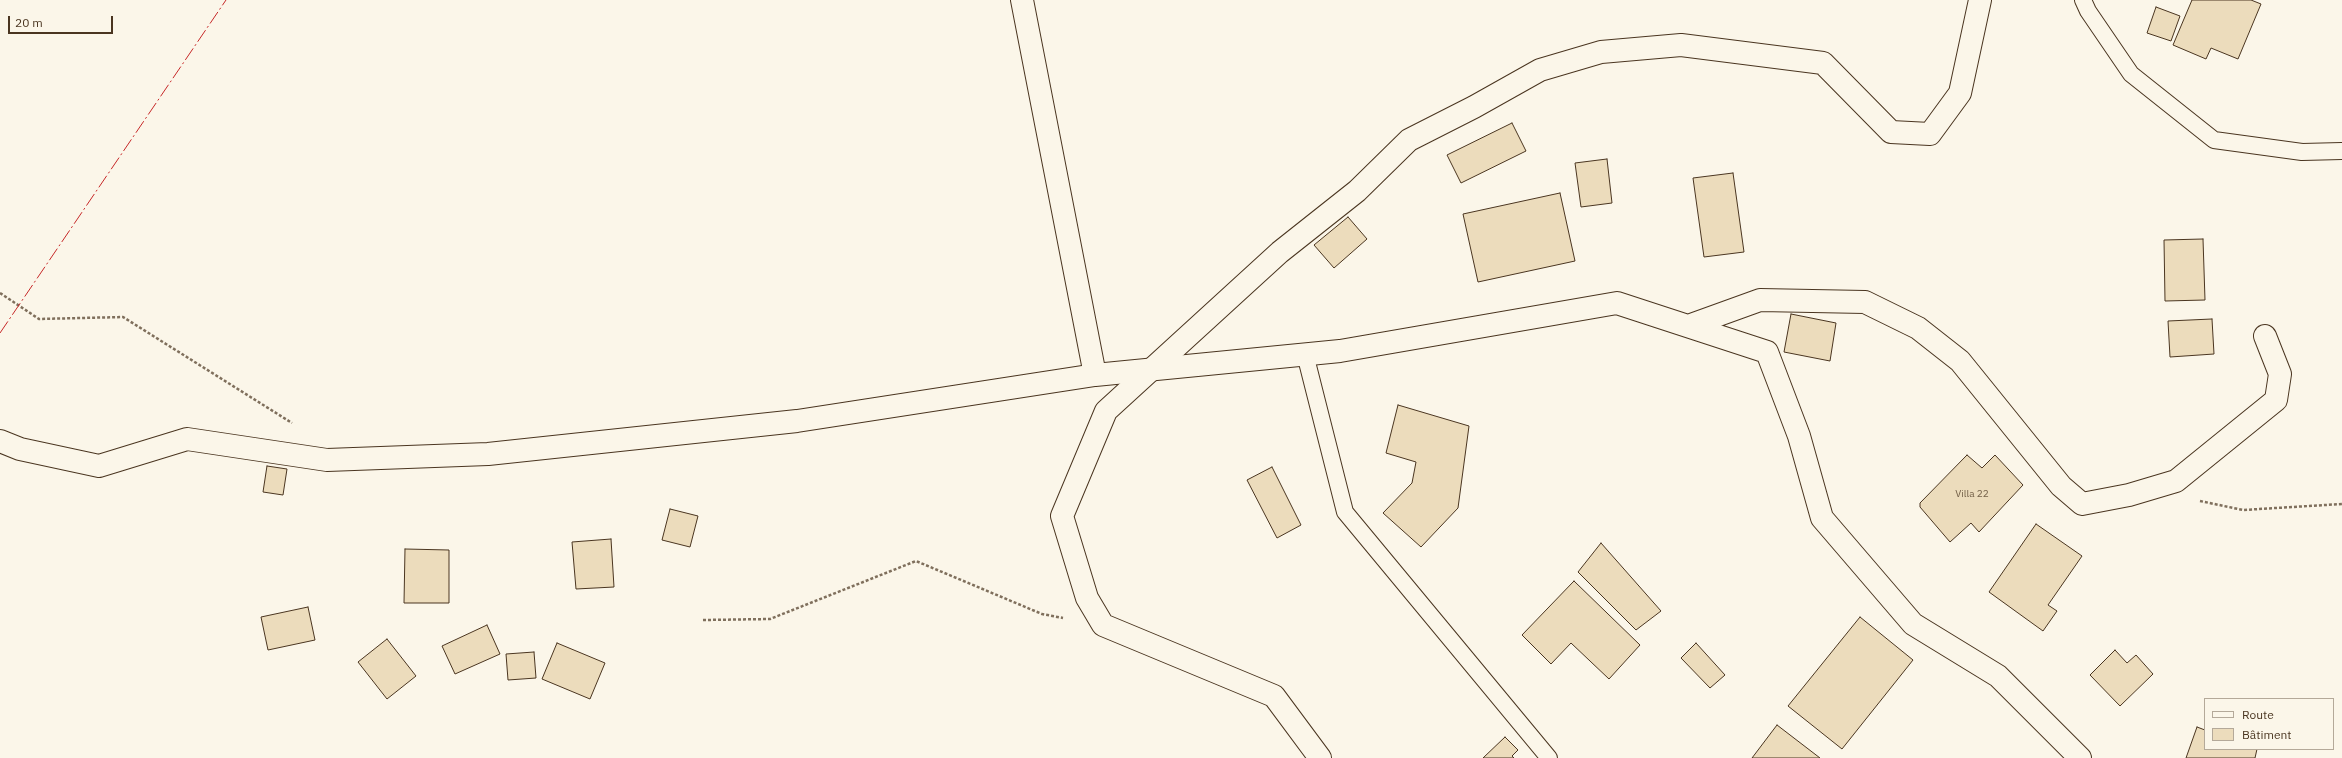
<!DOCTYPE html>
<html>
<head>
<meta charset="utf-8">
<style>
  body { margin:0 }
  #map { position:relative; width:2342px; height:758px; overflow:hidden; background:#fbf6e9; font-family:"IBM Plex Sans",sans-serif }
  canvas { display:block }
  .legend { position:absolute; left:2204px; top:698px; width:130px; height:52px; box-sizing:border-box; background:#fbf6e9; border:1px solid #b4a999; margin:0; padding:5px 7px; list-style:none; font-size:12px; color:#4a3520 }
  .legend li { display:flex; align-items:center; gap:8px; height:20px }
  .legend b { width:20px; border:1px solid #b4a999 }
  .scale { position:absolute; left:8px; top:16px; width:105px; height:18px; box-sizing:border-box; border:2px solid #4a3520; border-top:0; padding-left:5px; font-size:12px; line-height:14px; white-space:nowrap; color:#4a3520; -webkit-text-stroke:3px #fbf6e9; paint-order:stroke }
</style>
</head>
<body>
<div id="map">
<canvas width="2342" height="758"></canvas>
<ul class="legend">
<li><b style="height:5px;background:#fbf6e9"></b>Route</li>
<li><b style="height:11px;background:#ecdcbc"></b>Bâtiment</li>
</ul>
<div class="scale">20 m</div>
</div>
<script>
const g = document.querySelector('canvas').getContext('2d');
g.lineJoin = 'round';
function fill(path, color) { g.fillStyle = color; g.fill(path, 'evenodd'); }
const shape = rows => new Path2D(rows.map(r => 'M' + r).join(''));
function stroke(path, color, width, dash) { g.strokeStyle = color; g.lineWidth = width; g.lineCap = dash ? 'butt' : 'round'; g.setLineDash(dash || []); g.stroke(path); }
function drawText(font, color, halo, rows, align = 'center') {
  g.font = font + ' "IBM Plex Sans",sans-serif'; g.lineWidth = 3; g.setLineDash([]); g.textBaseline = 'middle'; g.strokeStyle = halo; g.fillStyle = color; for (const [text, x, y, turn = 0] of rows) {
    g.save(); g.translate(x, y); g.rotate((+turn || 0) * Math.PI / 180); g.textAlign = isNaN(turn) ? turn : align; if (halo) g.strokeText(text, 0, 0); g.fillText(text, 0, 0); g.restore();
  }
}
const building = shape([
  [2192,0,2251,0,2261,4,2238,59,2211,48,2206,59,2173,45,2192,0],
  [2156,7,2180,16,2171,41,2147,33,2156,7],
  [1512,123,1526,151,1461,183,1447,155,1512,123],
  [1607,159,1612,203,1581,207,1575,163,1607,159],
  [1733,173,1744,252,1704,257,1693,178,1733,173],
  [1560,193,1575,261,1478,282,1463,214,1560,193],
  [1348,217,1367,239,1334,268,1314,245,1348,217],
  [2203,239,2205,300,2165,301,2164,240,2203,239],
  [1791,314,1836,323,1830,361,1784,352,1791,314],
  [2212,319,2214,354,2170,357,2168,321,2212,319],
  [1398,405,1469,426,1458,508,1421,547,1383,513,1412,483,1416,462,1386,453,1398,405],
  [1967,455,1982,468,1995,455,2023,485,1979,532,1971,523,1950,542,1920,507,1920,503,1967,455],
  [267,466,287,469,283,495,263,492,267,466],
  [1272,467,1301,525,1277,538,1247,480,1272,467],
  [670,509,698,516,690,547,662,540,670,509],
  [2036,524,2082,556,2048,605,2057,611,2043,631,1989,592,2036,524],
  [611,539,614,587,576,589,572,542,611,539],
  [1601,543,1661,611,1636,630,1578,572,1601,543],
  [405,549,449,550,449,603,404,603,405,549],
  [1574,581,1640,645,1609,679,1571,643,1551,664,1522,635,1574,581],
  [308,607,315,640,268,650,261,617,308,607],
  [1860,617,1913,660,1842,749,1788,706,1860,617],
  [487,625,500,654,455,674,442,646,487,625],
  [387,639,416,676,387,699,358,662,387,639],
  [557,643,605,663,590,699,542,679,557,643],
  [1696,643,1725,675,1710,688,1681,658,1696,643],
  [2115,650,2127,663,2136,655,2153,674,2120,706,2090,675,2115,650],
  [534,652,536,678,508,680,506,654,534,652],
  [1777,725,1820,758,1752,758,1777,725],
  [2197,727,2205,730,2205,749,2257,749,2255,758,2186,758,2197,727],
  [1505,737,1518,750,1512,756,1514,758,1483,758,1505,737]
]);
const path = shape([
  [0,293,39,319,123,317,292,423],
  [2200,501,2243,510,2342,504],
  [703,620,770,619,916,561,1042,614,1063,618]
]);
const service = shape([
  [2083,0,2088,11,2131,74,2214,140,2302,152,2342,151],
  [1305,354,1345,512,1549,758]
]);
const minor = shape([
  [1022,0,1095,375],
  [1688,326,1760,300,1865,302,1918,328,1960,361,2061,486,2082,504,2129,495,2176,481,2276,400,2280,374,2265,336],
  [0,441,20,449,99,466,187,439,327,460,488,454,797,421,1095,375,1340,351,1617,303,1767,352,1799,436,1822,518,1913,624,1998,676,2080,758]
]);
const tertiary = shape([
  [1320,758,1274,696,1103,625,1087,598,1062,516,1106,411,1280,252,1357,191,1409,140,1474,107,1540,70,1601,52,1681,45,1823,63,1891,132,1930,134,1960,93,1980,0]
]);
const power = shape([
  [0,333,226,0]
]);
const numberNames = [
  ["Villa 22",1972,494]
];
fill(building, '#ecdcbc');
stroke(building, '#4a3520', 1);
stroke(service, '#4a3520', 18);
stroke(minor, '#4a3520', 24);
stroke(tertiary, '#4a3520', 24);
stroke(path, '#7f6f5c', 2.5, [3, 2]);
stroke(service, '#fbf6e9', 16);
stroke(minor, '#fbf6e9', 22);
stroke(tertiary, '#fbf6e9', 22);
stroke(power, '#c62828', 1, [14, 3, 2, 3]);
drawText('10px', '#725f47', null, numberNames);
</script>
</body>
</html>
